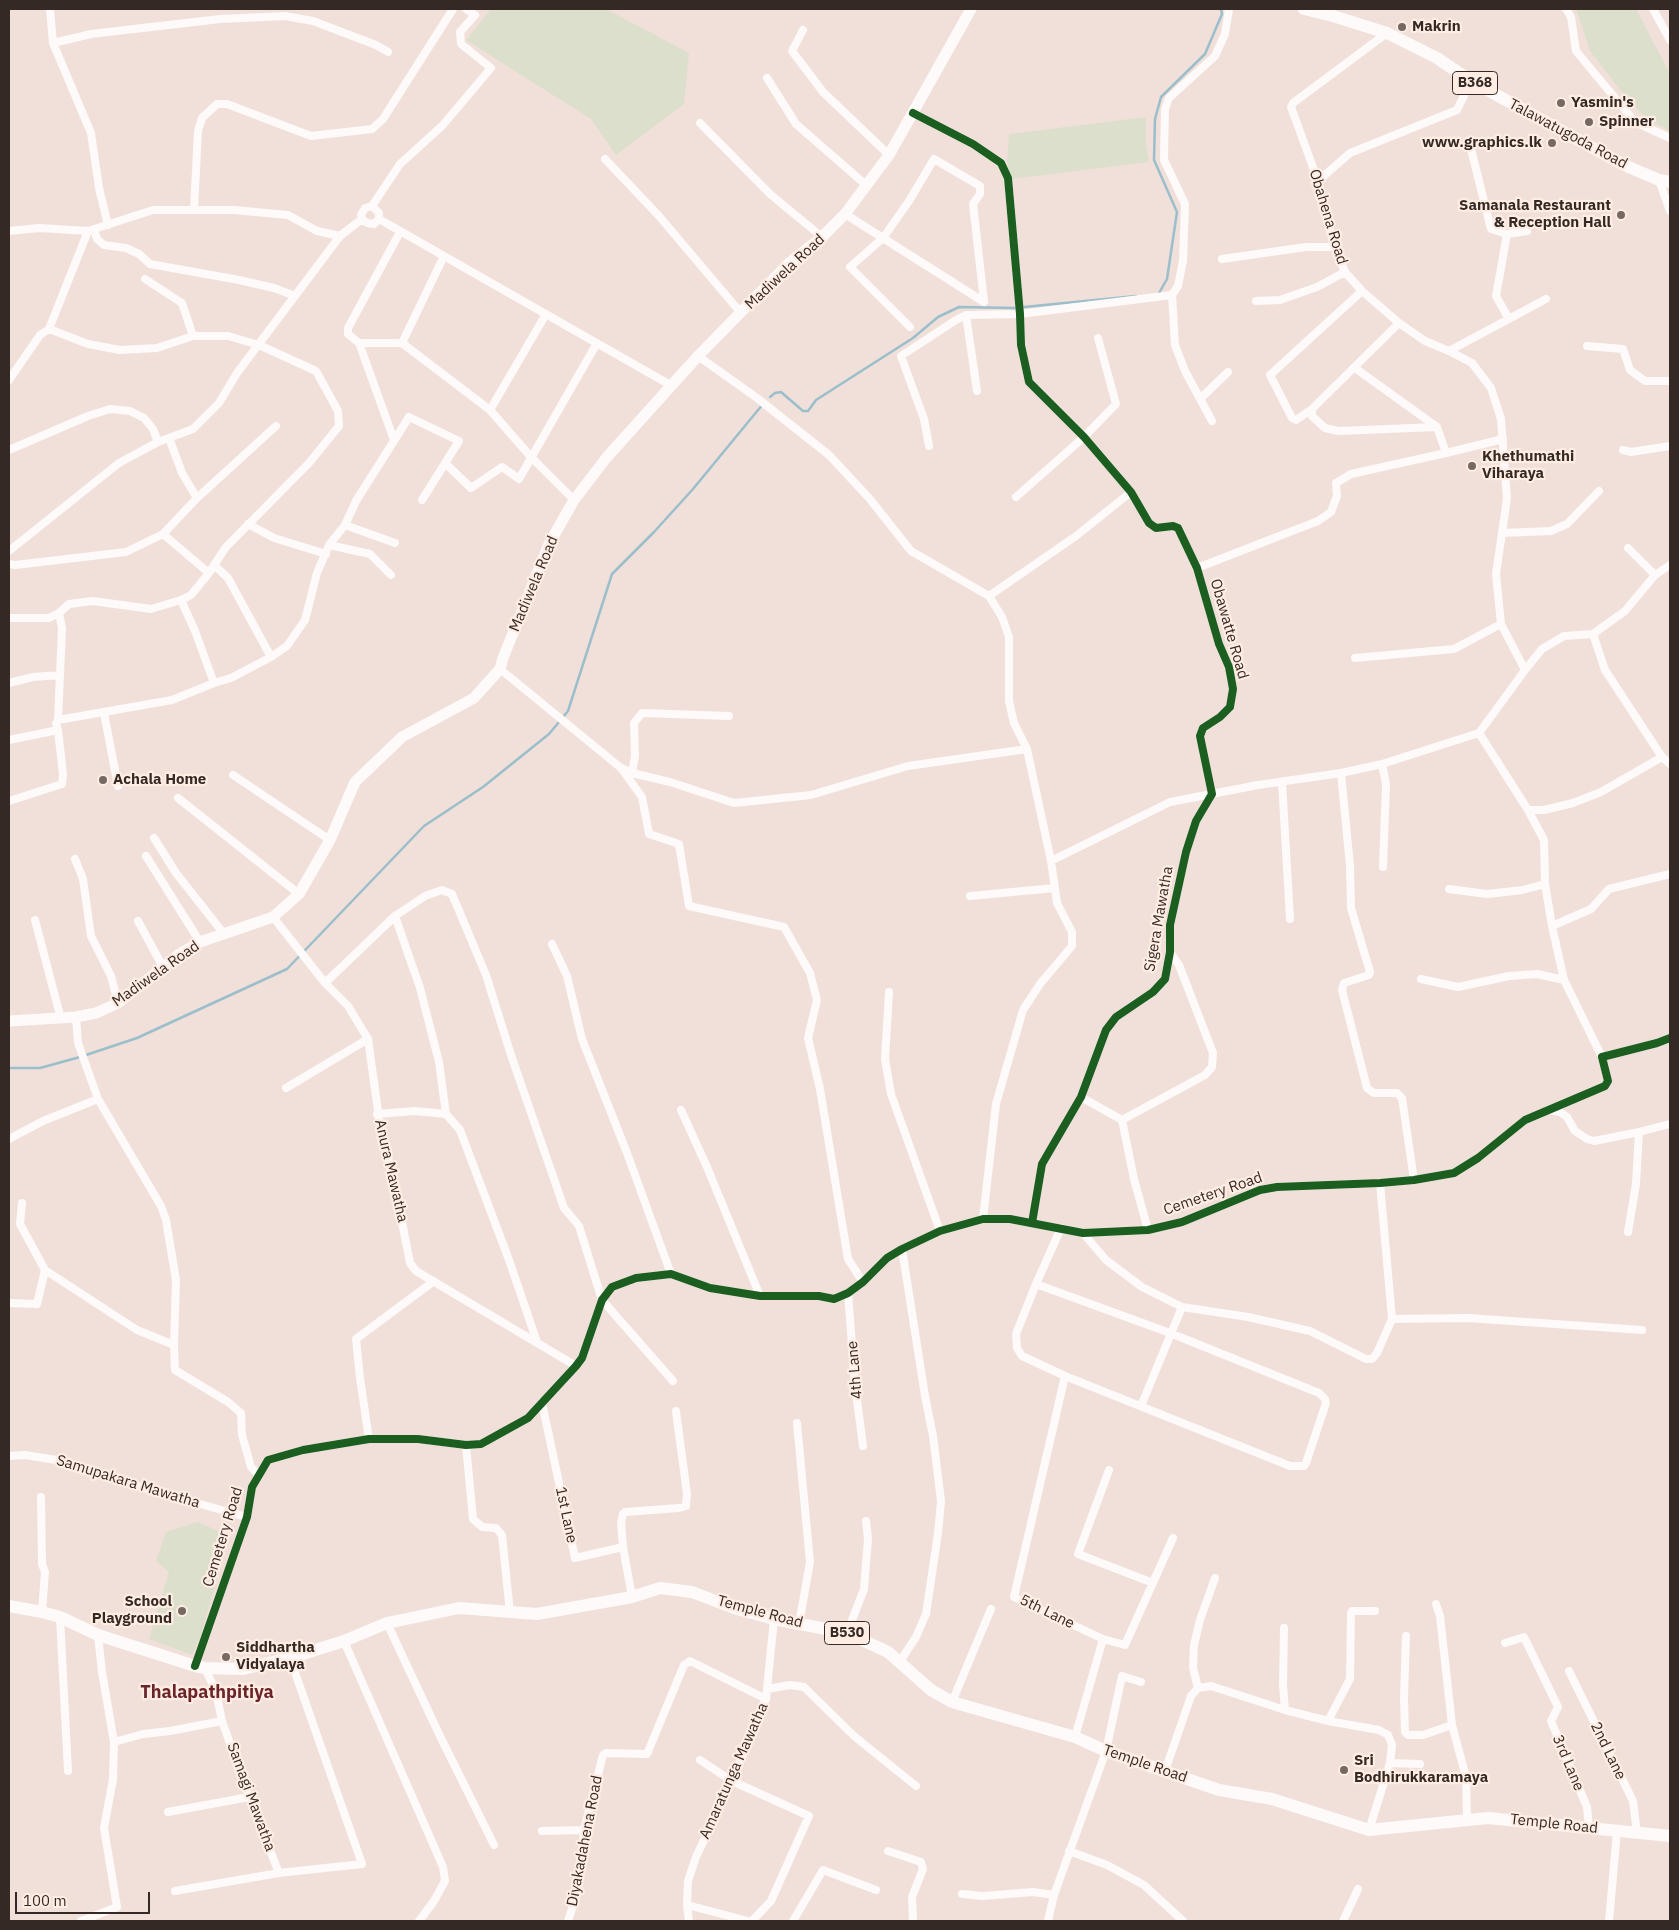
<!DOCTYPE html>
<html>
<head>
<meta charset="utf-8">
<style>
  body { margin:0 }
  #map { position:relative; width:1679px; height:1930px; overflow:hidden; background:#f0e0d9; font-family:"IBM Plex Sans",sans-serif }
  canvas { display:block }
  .frame { position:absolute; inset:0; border:10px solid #342924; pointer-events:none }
  .scale { position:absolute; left:15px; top:1892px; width:135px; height:22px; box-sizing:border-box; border:2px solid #342924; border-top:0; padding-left:6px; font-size:15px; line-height:18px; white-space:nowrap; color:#342924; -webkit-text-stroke:4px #ffede4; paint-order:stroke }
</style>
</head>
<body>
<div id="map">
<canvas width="1679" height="1930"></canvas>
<div class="frame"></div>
<div class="scale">100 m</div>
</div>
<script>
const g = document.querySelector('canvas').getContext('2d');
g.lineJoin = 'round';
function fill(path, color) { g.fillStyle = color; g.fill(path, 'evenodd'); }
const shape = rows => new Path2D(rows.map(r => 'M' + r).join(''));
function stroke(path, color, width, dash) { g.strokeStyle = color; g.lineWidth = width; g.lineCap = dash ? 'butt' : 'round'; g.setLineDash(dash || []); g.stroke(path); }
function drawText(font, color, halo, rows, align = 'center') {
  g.font = font + ' "IBM Plex Sans",sans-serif'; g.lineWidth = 4.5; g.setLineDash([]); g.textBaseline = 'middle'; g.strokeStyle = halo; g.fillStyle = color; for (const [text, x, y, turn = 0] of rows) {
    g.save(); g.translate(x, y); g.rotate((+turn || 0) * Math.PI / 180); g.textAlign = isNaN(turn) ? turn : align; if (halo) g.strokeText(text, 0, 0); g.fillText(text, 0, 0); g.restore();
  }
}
const green = shape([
  [491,9,606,9,689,53,684,104,616,155,591,119,466,40],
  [1576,9,1636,9,1670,74,1670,131,1647,119,1628,100,1590,51],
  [1146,117,1146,145,1149,162,1011,179,1007,161,1009,134],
  [198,1522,229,1536,201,1635,192,1655,149,1639,169,1572,156,1561,166,1532]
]);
const stream = shape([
  [1159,293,1167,279,1177,212,1154,160,1155,119,1161,97,1205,54,1222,14,1221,9],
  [770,397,775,393,781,392,803,411,808,411,816,400,913,338,938,317,959,307,1014,308,1136,296],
  [86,1055,137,1038,287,969,424,826,483,787,549,734,568,711,612,574,654,532,693,489,763,404],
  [9,1068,40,1068,80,1057]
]);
const street = shape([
  [50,9,53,43],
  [1566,9,1571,17,1576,51,1635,122,1670,138],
  [1653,9,1670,40],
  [803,30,792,51,823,92,889,155],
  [1387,33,1293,103,1291,107,1318,181,1334,247,1345,272,1362,291,1399,323,1425,341,1449,351,1472,363,1491,388,1501,419,1507,499,1496,574,1501,624,1525,670],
  [767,78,796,124,866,185],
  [913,113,973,144,1001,163,1008,178,1020,314,1021,345,1029,382,1084,437,1131,492,1149,523,1156,528,1173,526,1178,528,1197,568,1219,644,1229,667,1233,689,1230,707,1220,717,1203,728,1200,736,1212,794,1196,821,1186,852,1170,925,1170,952,1165,979,1153,992,1116,1017,1106,1030,1081,1097,1042,1164,1032,1223],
  [700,123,770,194,822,237],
  [1470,145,1491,229,1507,234,1527,231],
  [605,159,659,216,741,313],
  [1659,180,1670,211],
  [1318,181,1350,153,1457,110,1471,81],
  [372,206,400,164,442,126,491,68,461,44,460,32,475,15,466,9],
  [194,210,198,131,202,118,217,104,227,104,311,136,372,129,383,119,453,9],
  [845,214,984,302],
  [379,219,672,386],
  [108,225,99,188,91,133,53,43,91,34,220,19,285,16,313,21,376,45,388,52],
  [94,229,97,239,104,245,126,248,139,254,150,264,239,280,274,288,295,296],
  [9,231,39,228,88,231,153,210,234,210,288,215,317,231,340,236,362,219,361,215,365,208,372,206,379,213,379,219,374,224,367,223,362,219],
  [400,232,348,328,348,334,359,343,402,343,490,410,531,457,574,500],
  [1507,234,1496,296,1509,319],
  [1222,259,1306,247,1334,247],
  [145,279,182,303,193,336],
  [1256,301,1280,300,1317,287,1345,272],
  [966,315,977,391],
  [1399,323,1312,409,1312,416,1325,428,1338,431,1437,427],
  [910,327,850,267,883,238,909,201,934,159,980,186,980,194,973,204,984,302],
  [359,343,394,440],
  [402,343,444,256],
  [1587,346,1623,349,1630,370,1645,381,1670,381],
  [1449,351,1546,299],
  [698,356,757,398,829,455,869,498,911,551,989,596,1002,617,1009,637,1009,701,1014,723,1027,749,1051,861,1057,903,1072,932,1072,946,1040,984,1023,1010,996,1104,983,1219],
  [1355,368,1437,427,1446,453],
  [9,380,40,335,49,329,88,231],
  [1200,399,1228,372],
  [1312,409,1296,420,1292,418,1270,375,1362,291],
  [490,410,546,314],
  [1212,421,1185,371,1175,345,1172,295,1178,286,1183,261,1185,204,1164,160,1165,109,1169,98,1215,56,1225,34,1229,9],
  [169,438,182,473,197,498],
  [929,446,924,419,901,356,956,320,966,315,1020,314,1172,295],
  [9,450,88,416,110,409,130,411,144,418,153,429,158,442],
  [1623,450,1631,452,1670,446],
  [445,463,471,488,502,467,519,479,597,343],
  [1016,497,1084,437,1116,404,1098,338],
  [248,524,274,538,326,554],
  [345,525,395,543],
  [1502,533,1551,531,1567,524,1599,491],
  [163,534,209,573],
  [329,545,370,554,391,575],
  [1628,548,1655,575],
  [9,551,119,463,158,442,193,429,219,403,237,373,340,236],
  [9,564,15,565,126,552,163,534,197,498,276,426],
  [214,565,228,578,271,657],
  [1197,568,1318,521,1331,512,1337,496,1336,483,1351,474,1446,453,1503,439],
  [989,596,1076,536,1131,492],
  [181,600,195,631,214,683],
  [9,618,49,618,59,613,69,604,93,601,151,609,181,600,191,595,209,573,226,547,309,463,339,426,338,411,316,371,259,345,228,336,193,336,157,348,120,350,88,344,49,329],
  [1593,634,1605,670,1662,757,1670,764],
  [1355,658,1454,649,1501,624],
  [500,669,621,768,632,773,670,782,734,803,811,795,908,766,1027,749],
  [9,683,33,677,60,675],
  [104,713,118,786],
  [58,720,62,628,59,613],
  [1479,733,1528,810,1544,840,1545,884,1552,926,1564,980,1602,1057],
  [9,740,58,730,56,724,58,720,172,700,214,683,231,678,271,657,287,646,305,620,317,573,329,545,345,525,356,501,409,417,459,441,422,500],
  [1382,764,1386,784,1383,867],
  [621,768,642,797,649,834,679,844,689,906,784,927,810,973,817,1000,808,1038,820,1089,848,1259,863,1282],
  [632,773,635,756,634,723,642,713,729,716],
  [1341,773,1350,866,1351,908,1370,972,1369,975,1344,983,1342,990,1367,1088,1374,1093,1397,1093,1402,1098,1414,1180],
  [233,775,330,840],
  [1282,782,1290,919],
  [178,798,299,894],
  [9,801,62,784,63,774,58,730],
  [1528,810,1544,810,1573,803,1601,792,1662,757],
  [154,838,176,873,224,934],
  [146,856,200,942],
  [75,859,83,879,91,936,111,976,118,1003],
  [1051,861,1170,802,1258,785,1341,773,1382,764,1479,733,1525,670,1542,649,1564,636,1593,634,1625,611,1655,575,1670,565],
  [1449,889,1487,894,1523,890,1545,884],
  [970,896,1055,888],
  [395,916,425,896,442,890,452,894,486,975,511,1055,564,1208,579,1226,602,1300,673,1381],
  [273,917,325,983,348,1006,368,1039,382,1140,392,1171,410,1263,416,1271,576,1366],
  [35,920,61,1019],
  [138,921,163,967],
  [1552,926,1591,909,1609,889,1670,874],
  [552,944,567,976,582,1039,627,1153,671,1274],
  [1421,979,1458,987,1509,976,1537,974,1564,980],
  [325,983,395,916,420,988,439,1062,446,1114,460,1130,509,1260,537,1342],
  [889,992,885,1059,891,1094,940,1231],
  [76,1017,78,1043,98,1099,161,1206,166,1220,176,1280,174,1345,175,1370,228,1402,241,1413,242,1435,251,1467,259,1475],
  [286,1088,368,1039],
  [1081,1097,1122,1120,1134,1179,1148,1230],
  [681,1110,707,1167,760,1296],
  [1549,1110,1560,1112,1567,1117,1575,1131,1587,1139,1594,1141,1639,1132,1670,1124],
  [377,1114,415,1111,446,1114],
  [1122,1120,1205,1075,1212,1067,1213,1053,1179,965,1170,952],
  [9,1139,43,1121,98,1099],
  [1628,1232,1636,1184,1639,1132],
  [1083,1233,1106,1260,1142,1287,1182,1307,1248,1317,1310,1331,1366,1359,1372,1359,1377,1353,1392,1319,1380,1183],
  [45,1270,137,1330,174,1345],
  [1036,1284,1170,1333,1319,1393,1325,1399,1326,1403,1306,1463,1304,1466,1290,1466,1065,1376,1022,1356,1017,1348,1016,1334,1036,1284,1061,1228],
  [848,1293,855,1385,863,1446],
  [9,1303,37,1304,45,1270,20,1224,22,1203],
  [1392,1319,1468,1318,1642,1330],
  [1065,1376,1014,1597,1103,1639,1125,1645,1173,1538],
  [542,1403,575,1558,623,1547,632,1597],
  [1141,1406,1182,1307],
  [797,1423,810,1562,799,1624],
  [369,1439,360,1378,356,1339,434,1281],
  [466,1445,473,1519,482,1527,496,1528,502,1535,510,1613],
  [9,1456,25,1455,62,1461,153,1491,247,1517],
  [1109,1470,1078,1554,1153,1583],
  [41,1497,42,1564,45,1572,42,1612],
  [623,1547,621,1522,623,1514,625,1512,679,1508,686,1506,687,1494,676,1411],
  [1436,1604,1440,1616,1452,1725,1466,1777,1467,1819],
  [60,1617,68,1771],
  [387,1623,439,1734,494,1845],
  [1284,1628,1283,1685,1285,1710],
  [847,1633,864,1589,868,1539,866,1521],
  [98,1635,102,1672,114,1742],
  [1406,1636,1404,1698,1405,1732,1408,1735,1423,1735,1452,1725],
  [344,1641,443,1867,445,1881,434,1901,419,1921],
  [1505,1643,1524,1637,1558,1707,1551,1721,1587,1807,1589,1827],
  [899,1663,916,1637,926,1614,938,1533,941,1501,933,1436,925,1396,902,1249],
  [195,1666,247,1517,252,1487,268,1460,303,1450,369,1439,418,1439,466,1445,481,1444,528,1418,576,1366,582,1358,602,1300,612,1287,636,1278,671,1274,710,1288,760,1296,819,1296,834,1299,848,1293,863,1282,887,1258,902,1249,940,1231,983,1219,1010,1219,1083,1233,1148,1230,1182,1222,1260,1190,1277,1187,1380,1183,1414,1180,1454,1173,1478,1158,1525,1120,1605,1086,1608,1081,1602,1057,1657,1043,1670,1038],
  [205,1668,216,1692,222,1721,249,1797,279,1873],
  [1569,1671,1633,1801,1637,1833],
  [1198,1688,1193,1668,1194,1645,1200,1620,1215,1578],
  [767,1689,790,1685,804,1687,854,1736,916,1786],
  [952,1702,991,1609],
  [1328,1721,1350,1679,1351,1613,1352,1611,1375,1611],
  [1075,1737,1103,1639],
  [700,1760,732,1781,809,1816,771,1901,752,1921],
  [1390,1763,1420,1764],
  [1165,1771,1191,1696,1198,1688,1211,1686,1285,1710,1328,1721,1379,1730,1388,1735,1392,1745,1390,1763,1369,1830],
  [168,1812,249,1797],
  [542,1831,584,1830],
  [888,1851,921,1862,923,1869,912,1897,913,1921],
  [1069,1851,1107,1865,1144,1885,1183,1921],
  [175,1891,279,1873,362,1864,290,1658],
  [962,1894,983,1896,1033,1892,1054,1895],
  [687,1905,748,1921],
  [81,1921,117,1907,104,1828,113,1779,114,1742,143,1734,170,1731,222,1721],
  [568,1921,578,1890,584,1830,603,1755,606,1753,647,1754,684,1665,690,1661,766,1699],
  [689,1921,687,1905,688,1881,696,1857,732,1781,766,1699,774,1619],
  [793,1921,823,1870,876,1890],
  [1048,1921,1054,1895,1106,1751,1122,1676,1141,1682],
  [1343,1921,1358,1889],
  [1609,1921,1617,1831]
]);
const secondary = shape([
  [9,1021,76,1017,96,1013,118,1003,178,955,200,942,273,917,299,894,330,840,355,782,402,737,474,698,500,669,503,658,549,544,574,500,607,457,698,356,789,263,822,237,845,214,889,155,971,9]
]);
const primary = shape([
  [1304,9,1333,16,1387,33,1437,58,1471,81,1624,165,1659,180,1670,182],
  [9,1606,42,1612,60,1617,98,1635,195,1666,205,1668,243,1669,290,1658,344,1641,387,1623,459,1608,537,1614,632,1597,660,1588,692,1592,734,1608,774,1619,847,1633,888,1652,931,1690,952,1702,1075,1737,1106,1751,1219,1790,1272,1799,1369,1830,1488,1818,1670,1836]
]);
const cycleway = shape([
  [913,113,973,144,1001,163,1008,178,1020,314,1021,345,1029,382,1084,437,1131,492,1149,523,1156,528,1173,526,1178,528,1197,568,1219,644,1229,667,1233,689,1230,707,1220,717,1203,728,1200,736,1212,794,1196,821,1186,852,1170,925,1170,952,1165,979,1153,992,1116,1017,1106,1030,1081,1097,1042,1164,1032,1223],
  [195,1666,247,1517,252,1487,268,1460,303,1450,369,1439,418,1439,466,1445,481,1444,528,1418,576,1366,582,1358,602,1300,612,1287,636,1278,671,1274,710,1288,760,1296,819,1296,834,1299,848,1293,863,1282,887,1258,902,1249,940,1231,983,1219,1010,1219,1083,1233,1148,1230,1182,1222,1260,1190,1277,1187,1380,1183,1414,1180,1454,1173,1478,1158,1525,1120,1605,1086,1608,1081,1602,1057,1657,1043,1670,1038]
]);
const markers = [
  [1402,27,5,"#766963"],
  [1561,103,5,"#766963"],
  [1589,122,5,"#766963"],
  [1552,143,5,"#766963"],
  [1621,215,5,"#766963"],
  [1472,466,5,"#766963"],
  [103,780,5,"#766963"],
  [182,1611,5,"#766963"],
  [226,1657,5,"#766963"],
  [1344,1770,5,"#766963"]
];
const shields = [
  [1475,83,45],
  [847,1633,45]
];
const shieldNames = [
  ["B368",1475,83],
  ["B530",847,1633]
];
const poiNames = [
  ["Makrin",1412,27],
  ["Yasmin's",1571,103],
  ["Spinner",1599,122],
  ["www.graphics.lk",1542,143,"right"],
  ["Samanala Restaurant",1611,206,"right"],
  ["& Reception Hall",1611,223,"right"],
  ["Khethumathi",1482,457],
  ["Viharaya",1482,474],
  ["Achala Home",113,780],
  ["School",172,1602,"right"],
  ["Playground",172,1619,"right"],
  ["Siddhartha",236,1648],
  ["Vidyalaya",236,1665],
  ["Sri",1354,1761],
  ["Bodhirukkaramaya",1354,1778]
];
const streetNames = [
  ["Talawatugoda Road",1568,134,28],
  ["Obahena Road",1328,217,73],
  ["Madiwela Road",785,272,-43],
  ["Madiwela Road",534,584,-67],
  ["Obawatte Road",1229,629,74],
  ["Sigera Mawatha",1159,919,-80],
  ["Madiwela Road",156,974,-35],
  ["Anura Mawatha",391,1171,77],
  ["Cemetery Road",1213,1194,-19],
  ["4th Lane",855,1370,-95],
  ["Samupakara Mawatha",128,1482,17],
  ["1st Lane",566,1515,78],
  ["Cemetery Road",223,1537,-73],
  ["Temple Road",760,1612,15],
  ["5th Lane",1047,1612,26],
  ["2nd Lane",1608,1751,64],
  ["3rd Lane",1568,1763,67],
  ["Temple Road",1145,1764,19],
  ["Amaratunga Mawatha",734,1771,-66],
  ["Samagi Mawatha",251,1797,70],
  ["Temple Road",1554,1824,6],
  ["Diyakadahena Road",585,1841,-79]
];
const quarterNames = [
  ["Thalapathpitiya",207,1693]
];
fill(green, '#dcdfcb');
stroke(stream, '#9bbecb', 2.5);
stroke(street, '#fdfaf9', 8);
stroke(secondary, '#fdfaf9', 11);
stroke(primary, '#fdfaf9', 12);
stroke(cycleway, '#1b5e20', 8);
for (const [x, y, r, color] of markers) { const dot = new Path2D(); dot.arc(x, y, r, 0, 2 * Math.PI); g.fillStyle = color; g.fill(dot); stroke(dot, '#ffede4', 2); }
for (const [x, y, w] of shields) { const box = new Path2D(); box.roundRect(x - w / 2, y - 11.5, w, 23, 4); g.fillStyle = '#ffede4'; g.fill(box); stroke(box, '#342924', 1); }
drawText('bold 14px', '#342924', null, shieldNames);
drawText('bold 15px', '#342924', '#ffede4', poiNames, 'left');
drawText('15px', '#342924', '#ffede4', streetNames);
drawText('bold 18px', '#6b252a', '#ffede4', quarterNames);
</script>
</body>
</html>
